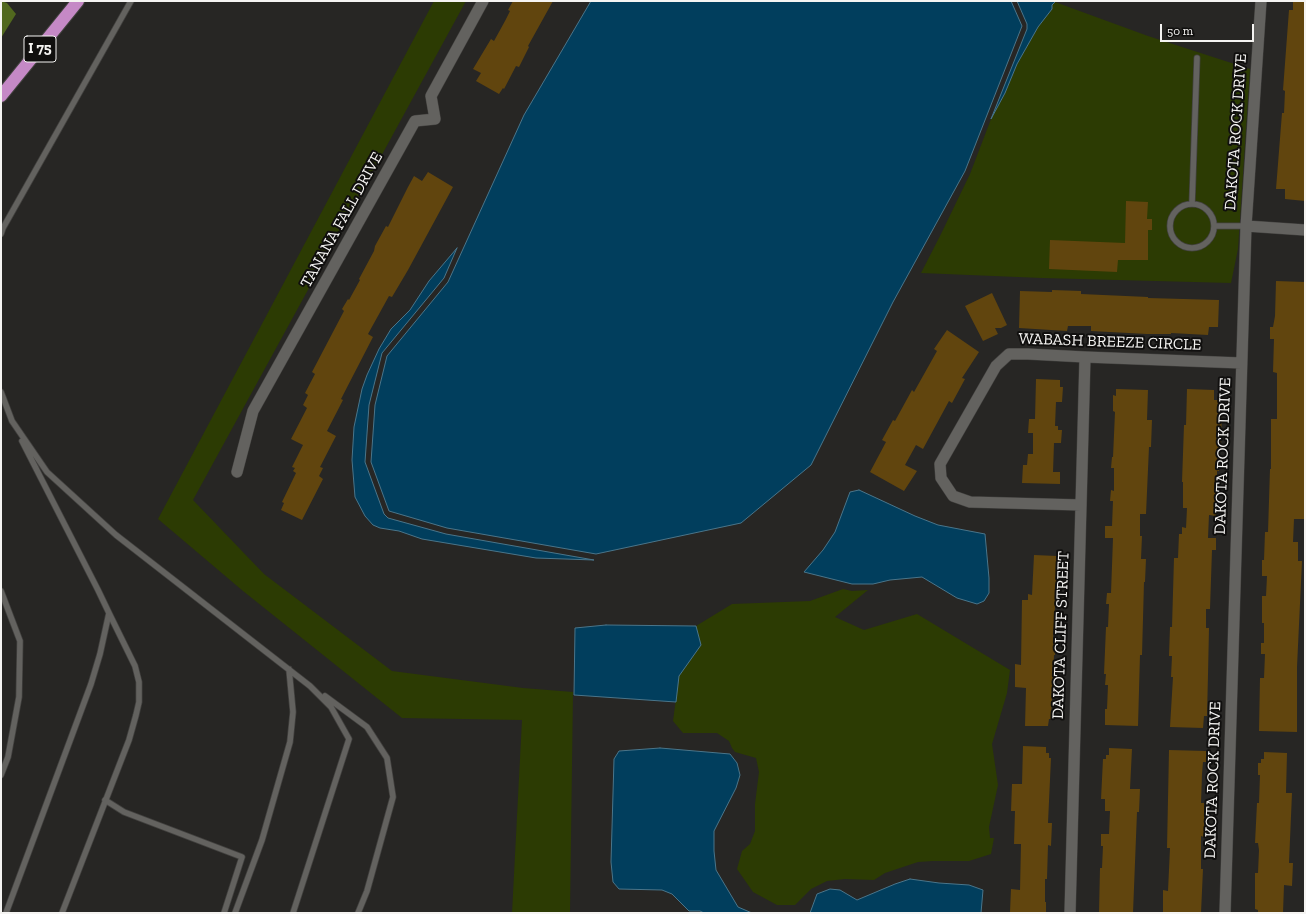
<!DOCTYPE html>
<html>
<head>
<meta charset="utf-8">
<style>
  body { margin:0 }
  #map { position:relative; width:1306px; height:914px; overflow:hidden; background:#272624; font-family:"Zilla Slab",serif }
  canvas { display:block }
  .frame { position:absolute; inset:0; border:2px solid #f5f4f2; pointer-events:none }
  .scale { position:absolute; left:1160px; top:24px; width:94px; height:18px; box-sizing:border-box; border:2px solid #f5f4f2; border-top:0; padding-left:5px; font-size:12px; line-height:14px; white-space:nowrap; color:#f5f4f2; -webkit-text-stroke:3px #100f0e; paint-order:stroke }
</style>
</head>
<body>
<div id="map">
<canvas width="1306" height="914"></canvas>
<div class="frame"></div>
<div class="scale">50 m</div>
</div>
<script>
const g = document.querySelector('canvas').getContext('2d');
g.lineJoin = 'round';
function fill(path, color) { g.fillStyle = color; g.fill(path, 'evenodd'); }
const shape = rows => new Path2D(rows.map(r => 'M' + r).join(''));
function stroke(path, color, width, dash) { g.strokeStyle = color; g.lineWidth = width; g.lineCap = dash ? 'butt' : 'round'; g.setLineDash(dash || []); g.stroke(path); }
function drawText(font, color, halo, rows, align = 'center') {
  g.font = font + ' "Zilla Slab",serif'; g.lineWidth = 4; g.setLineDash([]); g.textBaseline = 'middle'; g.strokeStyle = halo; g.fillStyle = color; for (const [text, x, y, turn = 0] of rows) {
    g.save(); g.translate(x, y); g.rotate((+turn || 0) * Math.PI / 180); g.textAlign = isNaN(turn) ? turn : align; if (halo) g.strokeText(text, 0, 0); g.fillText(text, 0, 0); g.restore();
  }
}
const green = shape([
  [434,1,466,1,193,500,264,574,392,671,523,688,573,692,570,913,512,913,522,720,402,718,243,591,158,519],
  [1055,2,1148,36,1250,69,1238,249,1231,283,1042,278,921,273,940,236,970,174,991,119,1005,93,1017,64,1038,27,1052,9,1052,5],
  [843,589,852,591,868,590,835,617,864,630,917,614,1010,670,1007,693,992,744,998,785,989,827,990,838,994,838,991,854,969,861,933,861,918,862,885,873,874,880,845,879,827,881,811,889,795,905,777,905,753,892,737,869,742,851,750,844,755,831,755,804,759,772,756,758,735,752,732,748,729,741,717,733,683,733,673,721,679,676,701,645,696,626,732,604,810,601]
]);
const forest = shape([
  [1,1,7,3,16,14,1,38]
]);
const water = shape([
  [591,1,1011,1,1022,26,965,171,893,302,811,465,741,523,596,554,447,528,389,511,371,462,375,405,387,356,448,282,524,115,591,1],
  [1017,1,1054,1,1055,2,1052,5,1052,9,1038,27,1017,64,1005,93,991,119,1027,29,1027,24,1017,1],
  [457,248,444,278,382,353,369,405,365,462,384,514,388,518,446,534,594,560,536,558,422,539,399,531,380,528,373,525,365,516,355,497,352,460,354,427,362,389,367,375,379,349,391,329,410,310,429,281,457,248],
  [859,490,915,516,938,525,985,534,989,578,989,593,984,601,977,604,957,598,922,577,890,580,873,584,852,584,804,572,823,550,835,532,850,492,859,490],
  [606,625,696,626,701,645,679,676,676,702,574,695,575,628,606,625],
  [660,748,730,754,737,763,740,775,736,788,714,831,714,851,716,870,738,907,752,913,704,913,700,911,689,911,672,894,662,890,619,889,613,882,611,862,614,759,619,751,660,748],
  [910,879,939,883,969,885,983,890,981,913,810,913,817,894,830,889,840,890,857,900,895,884,910,879]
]);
const building = shape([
  [513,1,553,1,528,46,529,47,519,67,516,66,504,89,503,88,499,94,476,81,481,73,473,69,491,39,494,41,505,21,510,11,508,10],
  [1293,1,1305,1,1305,201,1285,199,1285,189,1276,189,1282,113,1284,113,1285,91,1283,90,1289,10,1293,10],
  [428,172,453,187,408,270,392,297,389,296,368,334,373,337,341,399,343,400,327,431,336,436,320,467,323,468,319,476,323,479,302,520,281,510,284,503,282,502,296,473,293,471,295,468,292,467,303,445,291,439,307,408,303,405,308,395,305,393,315,374,312,372,344,311,342,309,348,299,349,300,360,280,359,279,374,251,375,246,386,226,388,227,408,187,414,176,422,181],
  [1126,201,1148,202,1147,219,1152,219,1152,230,1148,230,1148,260,1118,260,1117,272,1049,269,1050,240,1125,243],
  [1276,281,1305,282,1305,519,1294,519,1293,542,1298,542,1298,561,1302,561,1297,667,1297,732,1259,731,1260,678,1264,678,1265,654,1261,654,1261,643,1264,643,1264,623,1262,623,1262,596,1266,596,1267,576,1262,576,1262,560,1264,560,1265,532,1268,532,1270,469,1271,469,1271,419,1277,419,1277,373,1273,372,1274,339,1270,339,1270,327,1273,327,1275,316],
  [1052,290,1081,291,1081,294,1148,297,1148,298,1219,300,1218,327,1209,327,1208,335,1171,333,1171,334,1147,334,1091,331,1091,326,1068,326,1067,331,1019,328,1020,291,1052,292],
  [992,293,1007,325,1001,328,995,328,998,334,983,341,965,306],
  [947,330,979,352,962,378,965,379,952,403,949,401,923,449,916,445,905,465,917,471,904,491,870,472,886,442,882,440,893,420,895,421,912,390,914,392,937,351,934,349],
  [1036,379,1060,380,1060,387,1063,387,1062,402,1056,402,1055,426,1058,426,1058,430,1062,430,1061,443,1054,443,1053,472,1060,472,1060,484,1022,483,1023,465,1027,465,1028,454,1033,454,1033,433,1028,433,1029,419,1035,419],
  [1116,389,1148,390,1147,420,1152,420,1151,447,1149,447,1146,514,1140,514,1140,536,1142,536,1141,559,1146,559,1145,582,1144,582,1142,655,1140,655,1138,726,1105,725,1105,709,1107,709,1108,685,1105,685,1106,674,1104,674,1106,627,1108,627,1109,604,1106,604,1107,593,1111,593,1113,538,1105,538,1105,526,1112,526,1113,501,1110,501,1111,490,1114,491,1114,468,1111,468,1112,457,1113,457,1115,412,1113,411,1113,395,1116,396],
  [1187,389,1214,390,1214,400,1222,400,1221,450,1219,450,1219,471,1217,471,1217,483,1216,483,1215,503,1217,504,1216,516,1209,515,1208,538,1216,538,1216,550,1212,550,1210,609,1206,609,1206,628,1209,628,1208,675,1207,716,1204,716,1203,728,1170,727,1173,677,1171,677,1172,656,1169,656,1170,627,1172,627,1174,558,1178,558,1179,534,1182,534,1182,527,1186,528,1187,508,1183,508,1183,482,1182,482,1184,425,1186,425],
  [1034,555,1057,556,1057,563,1060,563,1059,578,1057,578,1056,607,1055,607,1053,639,1056,639,1055,655,1054,655,1051,719,1049,719,1048,726,1025,726,1026,688,1015,687,1015,664,1021,665,1022,600,1028,600,1028,594,1032,595],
  [1023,746,1046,747,1046,753,1049,753,1049,758,1051,758,1048,823,1052,823,1051,846,1048,845,1047,879,1045,879,1045,902,1046,902,1046,913,1010,912,1011,889,1020,890,1021,844,1014,844,1015,811,1011,811,1012,784,1022,784],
  [1109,748,1132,749,1130,789,1140,789,1139,812,1137,812,1133,913,1099,913,1100,868,1102,868,1103,846,1101,846,1101,834,1109,834,1110,811,1105,811,1105,799,1101,799,1103,759,1106,759,1106,755,1109,755],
  [1169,750,1206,751,1206,762,1203,762,1202,774,1201,803,1204,803,1204,837,1201,836,1201,869,1203,869,1201,913,1163,913,1163,890,1168,891,1170,848,1167,848],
  [1264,752,1287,753,1286,793,1292,793,1289,863,1293,863,1292,886,1284,885,1283,913,1258,913,1258,910,1255,909,1255,873,1258,873,1259,850,1258,843,1255,843,1257,803,1259,803,1260,775,1258,775,1258,763,1261,763,1261,759,1264,759]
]);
const service = shape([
  '1170 226a22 22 0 1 1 44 0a22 22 0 1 1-44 0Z',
  [1192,204,1197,58],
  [1214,226,1246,226],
  [1,234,3,228,131,1],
  [1,392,12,421,47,472,116,535,310,686,331,707,349,739,293,913],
  [1,591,20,641,19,697,8,757,1,775],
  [325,696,367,727,387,758,393,797,367,891,358,913],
  [105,800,124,812,242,857,224,913],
  [6,913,91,684,100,654,109,613,98,590,22,441],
  [62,913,129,740,136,715,139,702,139,682,135,666,109,613],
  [235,913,262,840,290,742,293,712,289,669]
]);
const minor = shape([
  [1246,226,1305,230],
  [237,472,253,411,415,121,435,119,431,96,483,1],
  [1081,505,970,502,953,496,941,478,940,464,996,366,1009,354,1028,354,1085,357,1241,363],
  [1070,913,1085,357],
  [1225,913,1246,226,1261,1]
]);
const motorway = shape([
  [1,96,78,1]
]);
const shields = [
  [40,49,32]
];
const shieldNames = [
  ["I 75",40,49]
];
const streetNames = [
  ["DAKOTA ROCK DRIVE",1236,132,-86],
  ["TANANA FALL DRIVE",342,220,-61],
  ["WABASH BREEZE CIRCLE",1110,342,2],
  ["DAKOTA ROCK DRIVE",1223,456,-88],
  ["DAKOTA CLIFF STREET",1061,635,-88],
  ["DAKOTA ROCK DRIVE",1213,780,-88]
];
fill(green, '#2c3b03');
fill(forest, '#51681e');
fill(water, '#013e5d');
stroke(water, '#4a758a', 1);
fill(building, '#61450e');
stroke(service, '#42413f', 7);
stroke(minor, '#42413f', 12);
stroke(motorway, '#42413f', 14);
stroke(service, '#63625f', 5.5);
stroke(minor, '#63625f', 11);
stroke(motorway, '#c589c6', 12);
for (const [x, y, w] of shields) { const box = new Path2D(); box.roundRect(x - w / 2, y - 13, w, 26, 3); g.fillStyle = '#100f0e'; g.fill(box); stroke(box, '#f5f4f2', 1); }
drawText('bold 15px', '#f5f4f2', null, shieldNames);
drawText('16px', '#f5f4f2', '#100f0e', streetNames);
</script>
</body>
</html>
